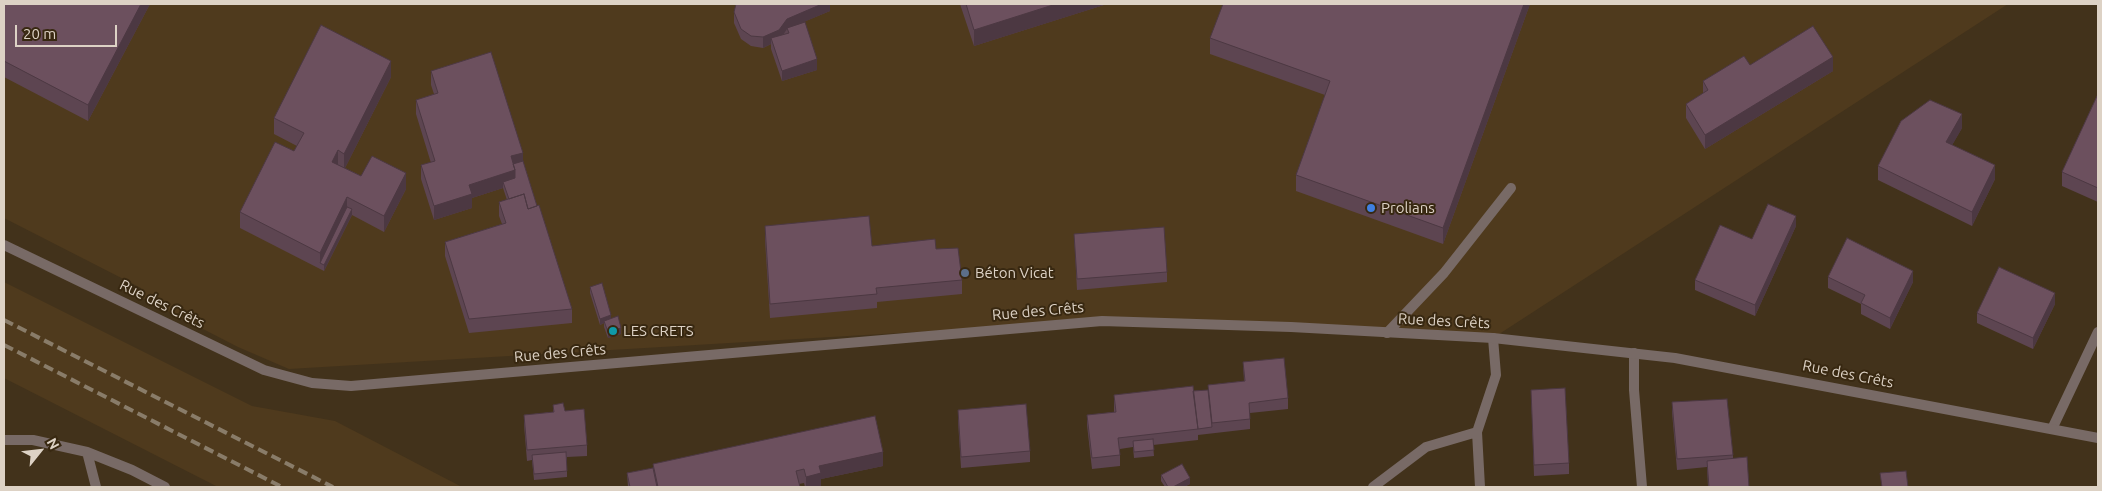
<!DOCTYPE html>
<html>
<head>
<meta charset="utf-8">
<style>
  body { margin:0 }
  #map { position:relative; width:2102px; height:491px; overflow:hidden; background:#42321b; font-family:Ubuntu,sans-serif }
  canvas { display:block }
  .frame { position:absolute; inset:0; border:5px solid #ddd2c5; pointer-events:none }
  .north { position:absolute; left:15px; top:426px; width:50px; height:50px; -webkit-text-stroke:4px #382811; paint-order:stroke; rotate:61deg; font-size:14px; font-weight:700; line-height:20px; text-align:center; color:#ddd2c5 }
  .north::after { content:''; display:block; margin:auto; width:18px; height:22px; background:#ddd2c5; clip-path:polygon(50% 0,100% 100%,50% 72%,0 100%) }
  .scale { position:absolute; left:15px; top:25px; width:102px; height:22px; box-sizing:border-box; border:2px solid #ddd2c5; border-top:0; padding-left:6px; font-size:15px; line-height:18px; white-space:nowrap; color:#ddd2c5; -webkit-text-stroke:4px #382811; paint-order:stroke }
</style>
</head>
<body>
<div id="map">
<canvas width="2102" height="491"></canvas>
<div class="frame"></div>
<div class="north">N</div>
<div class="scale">20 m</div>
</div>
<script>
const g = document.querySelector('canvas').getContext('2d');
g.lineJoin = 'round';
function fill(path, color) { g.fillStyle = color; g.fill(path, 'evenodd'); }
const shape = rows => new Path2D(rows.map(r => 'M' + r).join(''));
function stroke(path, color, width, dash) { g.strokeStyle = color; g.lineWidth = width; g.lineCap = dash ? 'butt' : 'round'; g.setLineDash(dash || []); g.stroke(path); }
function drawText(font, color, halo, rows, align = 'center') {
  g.font = font + ' Ubuntu,sans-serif'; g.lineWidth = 4; g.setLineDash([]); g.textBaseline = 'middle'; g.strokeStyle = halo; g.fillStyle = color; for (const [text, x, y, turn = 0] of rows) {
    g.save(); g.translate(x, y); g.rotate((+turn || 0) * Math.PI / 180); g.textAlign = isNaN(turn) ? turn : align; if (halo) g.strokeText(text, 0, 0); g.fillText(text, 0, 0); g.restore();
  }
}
const built = shape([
  [4,4,2008,4,1493,338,1102,321,289,369,238,347,139,296,141,288,4,218],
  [4,282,252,406,335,421,462,487,218,487,4,378]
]);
const service = shape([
  [1387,333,1444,273,1511,188],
  [1634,353,1634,390,1642,487],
  [2052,429,2098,332],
  [1373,487,1426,447,1477,432],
  [1480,487,1477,432,1496,375,1493,338]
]);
const minor = shape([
  [4,440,33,440,87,452,132,470,165,487],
  [87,452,96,487]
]);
const tertiary = shape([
  [4,245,264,370,312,383,351,386,1102,321,1291,327,1493,338,1675,358,2098,438]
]);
const rail = shape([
  [4,320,333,487],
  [4,345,282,487]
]);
const wall = shape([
  [4,4,150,4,88,121,4,77],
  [830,4,830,11,796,25,817,70,782,81,771,49,771,44,763,48,751,46,741,39,734,23,734,12],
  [960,4,1107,4,974,46],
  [1530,4,1443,244,1296,191,1296,175,1325,95,1210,54,1210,38],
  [1750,65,1833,71,1705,149,1686,118,1686,104,1703,94,1703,81],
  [431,71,523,161,537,206,572,309,572,323,469,333,445,256,445,242,502,224,499,216,499,202,507,200,503,188,472,198,472,208,434,220,421,179,421,165,431,163,416,114,416,100,434,94,431,85],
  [391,77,345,168,361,176,406,189,384,232,352,215,324,271,240,228,240,212,294,151,297,146,274,134,274,118],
  [2098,94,2098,202,2062,186,2062,172],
  [1962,128,1952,145,1995,179,1972,226,1878,180,1878,166],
  [765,226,872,246,936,249,962,280,962,294,877,302,877,308,770,318,765,240],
  [1796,226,1755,316,1695,290,1695,280,1752,239],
  [1074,234,1167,272,1167,282,1077,290],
  [1828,277,1913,282,1890,329,1861,314,1861,304,1828,288],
  [590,287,611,318,621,334,608,338,604,327,604,323,600,325,590,293],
  [2055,304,2033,349,1977,323,1977,313],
  [1243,362,1288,398,1288,409,1250,413,1250,429,1198,435,1198,440,1153,445,1154,456,1134,458,1133,447,1120,449,1120,466,1092,469,1087,425,1087,415,1114,412,1114,395,1193,391,1208,390,1208,385,1244,381],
  [1531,390,1569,463,1569,474,1534,476],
  [1672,402,1733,455,1733,459,1749,487,1708,487,1707,467,1677,470,1672,412],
  [553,405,565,411,587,445,587,456,567,457,567,477,534,480,532,460,527,461,524,425,524,415,553,412],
  [958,410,1030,451,1030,462,961,468,958,421],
  [653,464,883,466,821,479,821,487,805,487,804,483,799,484,800,487,628,487,627,473,653,468],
  [1161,475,1190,484,1184,487,1165,487,1161,481]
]);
const shadedWall = shape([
  [141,4,150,4,88,121,88,105],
  [822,4,830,4,830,11,787,29,779,41,771,38,771,44,763,48,763,37,787,19],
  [1056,4,1107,4,974,46,974,30],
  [1524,4,1530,4,1443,244,1443,228],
  [1833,57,1833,71,1705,149,1705,135],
  [817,59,817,70,782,81,782,71],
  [391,61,391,77,344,170,344,154],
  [1962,114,1962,128,1946,156,1946,142],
  [338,150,338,166,332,162],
  [523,153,523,167,513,170,511,156],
  [1995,165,1995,179,1972,226,1972,212],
  [515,170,515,184,503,182,503,188,472,198,472,208,434,220,434,206,469,185],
  [406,173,406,189,384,232,384,216],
  [347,197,347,213,320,263,320,269,320,253],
  [352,209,352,215,324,271,324,265],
  [1796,216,1796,226,1755,316,1755,305],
  [1913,271,1913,282,1890,329,1890,318],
  [2055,293,2055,304,2033,349,2033,338],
  [611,315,611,321,604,321,604,323,600,325,600,319],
  [621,328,621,334,608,338,608,332],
  [883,452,883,466,821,479,821,487,806,487,806,477,819,466],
  [1190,478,1190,484,1184,487,1173,487]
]);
const building = shape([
  [4,4,141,4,88,105,4,61,4,4],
  [736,4,822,4,787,19,779,30,763,37,751,36,741,29,734,12,736,4],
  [966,4,1056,4,974,30,966,4],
  [1223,4,1524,4,1443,228,1296,175,1330,81,1210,38,1223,4],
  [805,22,817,59,782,71,771,38,789,33,787,28,805,22],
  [321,25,391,61,344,154,338,150,332,162,361,176,372,156,406,173,384,216,347,197,320,253,240,212,275,142,294,151,304,133,274,118,321,25],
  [1813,26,1833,57,1705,135,1686,104,1708,90,1703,81,1744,56,1750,65,1813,26],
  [491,52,523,153,511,156,515,170,469,185,472,194,434,206,421,165,435,161,416,100,438,93,431,71,491,52],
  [2098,94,2098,188,2062,172,2098,94],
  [1930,100,1962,114,1946,142,1995,165,1972,212,1878,166,1901,121,1930,100],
  [523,161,537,206,528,209,524,194,509,199,503,182,515,178,515,170,513,164,523,161],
  [524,194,528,209,539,205,572,309,469,319,445,242,506,223,499,202,524,194],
  [1768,204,1796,216,1755,305,1695,280,1720,225,1752,239,1768,204],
  [347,207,352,209,324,265,320,263,347,207],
  [869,216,872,246,935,239,936,249,958,248,962,280,876,288,877,294,770,304,765,226,869,216],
  [1164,227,1167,272,1077,279,1074,234,1164,227],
  [1847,238,1913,271,1890,318,1861,303,1865,295,1828,277,1847,238],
  [1999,267,2055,293,2033,338,1977,313,1999,267],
  [602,283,611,315,600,319,590,287,602,283],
  [618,316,621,328,608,332,604,321,618,316],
  [1284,358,1288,398,1249,403,1250,419,1212,423,1208,385,1245,381,1243,362,1284,358],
  [1193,386,1198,429,1118,438,1120,455,1092,458,1087,415,1116,412,1114,395,1193,386],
  [1565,388,1569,463,1534,465,1531,390,1565,388],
  [1208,390,1212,427,1198,429,1193,391,1208,390],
  [1727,399,1733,455,1677,459,1672,402,1727,399],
  [563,403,565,411,584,409,587,445,527,450,524,415,554,412,553,405,563,403],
  [1026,404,1030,451,961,457,958,410,1026,404],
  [875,416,883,452,819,466,821,473,806,477,804,469,796,471,800,487,658,487,653,464,875,416],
  [1153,439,1154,450,1134,452,1133,441,1153,439],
  [566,452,567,471,534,474,532,455,566,452],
  [1747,457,1749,487,1709,487,1707,461,1747,457],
  [1182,464,1190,478,1173,487,1168,487,1161,475,1182,464],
  [653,468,657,487,630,487,627,473,653,468],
  [1906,471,1908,487,1882,487,1880,473,1906,471]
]);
const markers = [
  [1371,208,5,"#3f7fe0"],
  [965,273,5,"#5c6f8a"],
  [613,331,5,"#0f9aa8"]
];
const poiNames = [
  ["Prolians",1381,208],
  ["Béton Vicat",975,273],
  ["LES CRETS",623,331]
];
const streetNames = [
  ["Rue des Crêts",162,304,26],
  ["Rue des Crêts",1038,311,-5],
  ["Rue des Crêts",1444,321,3],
  ["Rue des Crêts",560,353,-5],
  ["Rue des Crêts",1848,374,11]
];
fill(built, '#4f3a1d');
stroke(service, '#786a66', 10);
stroke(minor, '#786a66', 10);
stroke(tertiary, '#786a66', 10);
stroke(rail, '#897c69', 4, [10, 5]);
fill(wall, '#5d4551');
fill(shadedWall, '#4c3842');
fill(building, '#6c505e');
stroke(building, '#4c3842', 1);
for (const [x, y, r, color] of markers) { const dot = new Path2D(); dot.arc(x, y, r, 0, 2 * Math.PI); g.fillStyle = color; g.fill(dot); stroke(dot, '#382811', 2); }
drawText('15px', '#ddd2c5', '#382811', poiNames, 'left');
drawText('15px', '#ddd2c5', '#382811', streetNames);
</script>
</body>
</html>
